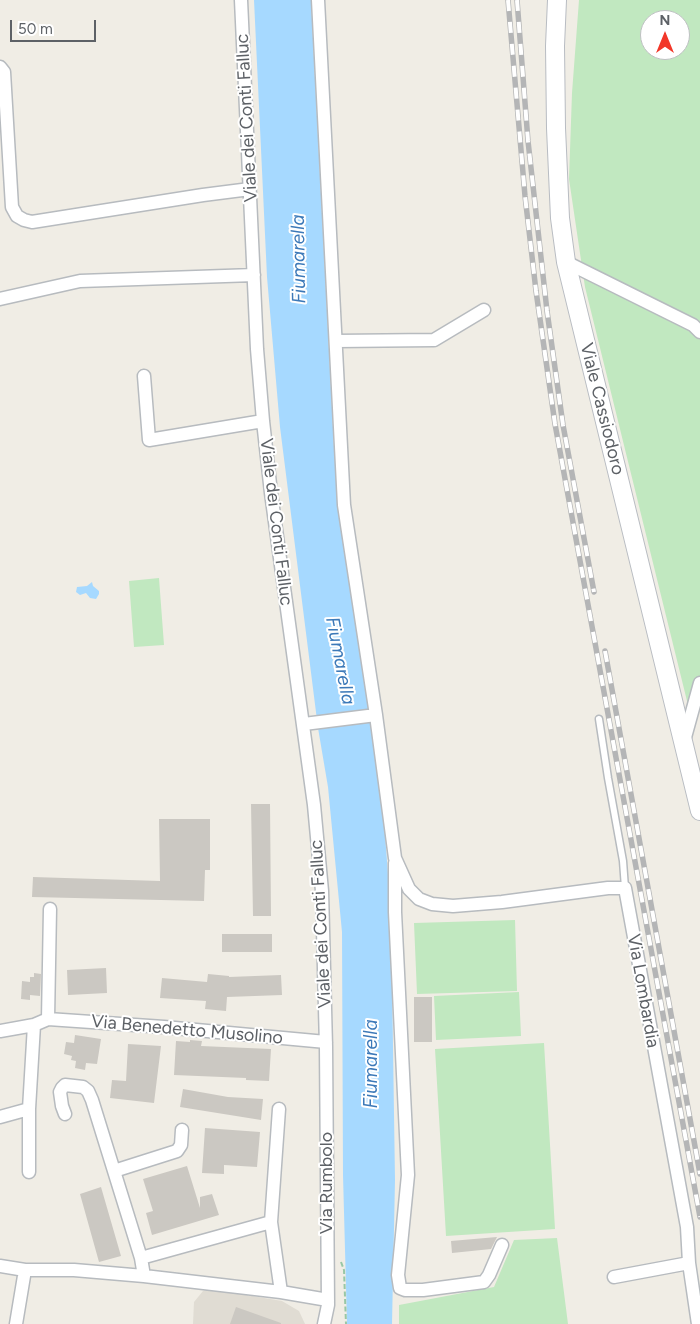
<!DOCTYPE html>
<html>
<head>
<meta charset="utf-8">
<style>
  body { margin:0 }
  #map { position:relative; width:700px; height:1324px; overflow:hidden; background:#f0ede5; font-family:Figtree,sans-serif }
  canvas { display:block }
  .north { position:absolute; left:640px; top:10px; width:50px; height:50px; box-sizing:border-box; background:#fff; border:1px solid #bec0c2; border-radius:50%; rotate:0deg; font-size:14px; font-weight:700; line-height:20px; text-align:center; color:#5d6166 }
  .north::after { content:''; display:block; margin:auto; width:18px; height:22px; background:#f23729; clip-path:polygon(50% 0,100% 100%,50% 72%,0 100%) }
  .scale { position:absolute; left:10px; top:20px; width:86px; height:22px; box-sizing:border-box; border:2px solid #5d6166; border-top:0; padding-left:6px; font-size:15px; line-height:18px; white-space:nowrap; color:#5d6166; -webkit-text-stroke:4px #fff; paint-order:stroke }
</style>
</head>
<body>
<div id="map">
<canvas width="700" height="1324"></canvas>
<div class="north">N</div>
<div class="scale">50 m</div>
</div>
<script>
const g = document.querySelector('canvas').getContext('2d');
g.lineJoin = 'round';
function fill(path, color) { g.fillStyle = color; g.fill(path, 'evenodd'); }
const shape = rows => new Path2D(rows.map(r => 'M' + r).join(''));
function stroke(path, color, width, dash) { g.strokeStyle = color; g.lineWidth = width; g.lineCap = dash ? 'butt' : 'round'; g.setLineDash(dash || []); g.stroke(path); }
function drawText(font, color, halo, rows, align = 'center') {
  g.font = font + ' Figtree,sans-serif'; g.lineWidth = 4; g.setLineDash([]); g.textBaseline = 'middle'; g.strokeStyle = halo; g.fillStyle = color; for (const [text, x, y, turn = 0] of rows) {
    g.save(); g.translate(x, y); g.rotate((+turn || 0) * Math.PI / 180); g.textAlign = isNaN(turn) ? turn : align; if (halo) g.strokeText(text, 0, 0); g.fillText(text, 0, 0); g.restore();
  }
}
const education = shape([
  [210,1289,282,1301,299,1311,305,1324,193,1324,194,1302,203,1291]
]);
const green = shape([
  [579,0,700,0,700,704,688,705,585,287,569,179,572,93],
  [650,20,680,20,680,50,650,50],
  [159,578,164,645,134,647,129,581],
  [515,920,517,991,417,994,414,923],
  [519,992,521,1036,436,1040,434,996],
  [544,1043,555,1229,446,1236,435,1049],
  [557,1238,568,1324,399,1324,399,1305,494,1287,514,1240]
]);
const water = shape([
  [254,0,311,0,334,447,345,545,383,808,391,914,395,1180,392,1324,347,1324,343,1175,342,932,328,787,318,728,280,427,267,277],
  [92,582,93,586,99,591,99,594,96,599,90,598,86,593,80,595,76,592,77,587,87,586]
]);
const building = shape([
  [251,804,270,804,271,916,253,916],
  [159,819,210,819,210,870,205,870,204,901,32,897,33,877,160,881],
  [222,934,272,934,272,952,222,952],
  [106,968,107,993,68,995,67,970],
  [34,973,41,974,40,996,30,995,30,1000,21,999,22,981,30,982,30,977,34,977],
  [208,974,229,976,229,977,281,975,282,995,227,997,226,1011,205,1009,206,1001,160,998,162,978,207,982],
  [414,997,432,997,432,1042,414,1042],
  [75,1035,101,1039,97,1064,86,1063,85,1070,75,1068,76,1061,71,1060,72,1056,64,1054,66,1042,74,1043],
  [190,1040,202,1041,201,1046,271,1049,269,1081,246,1080,246,1078,174,1075,176,1041,190,1042],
  [128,1044,161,1046,154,1103,110,1098,112,1080,126,1081],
  [183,1089,228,1097,263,1099,261,1120,180,1107],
  [205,1128,260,1132,257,1167,224,1165,224,1174,202,1173],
  [187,1166,200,1208,200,1197,212,1194,219,1215,152,1235,146,1213,153,1211,143,1179],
  [101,1187,121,1256,99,1262,80,1194],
  [497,1237,491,1249,452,1253,451,1241],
  [236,1307,281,1323,281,1324,230,1324]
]);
const path = shape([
  [341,1262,344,1270,346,1324]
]);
const service = shape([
  [599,719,608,778,623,861,625,888]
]);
const minor = shape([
  [241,0,257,349,263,421,271,493,314,805,322,891,326,1047,328,1305,324,1324],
  [318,0,344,505,376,715,395,858,409,889,419,899,432,904,453,906,502,902,608,888,625,888,687,1227,689,1263,698,1324],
  [0,67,4,72,12,207,17,216,24,220,32,222,203,195,250,189],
  [566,262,693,325,700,332],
  [0,299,80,281,254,275],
  [336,341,434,340,484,310],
  [144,376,149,440,263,421],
  [304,724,376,715],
  [684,741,700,683],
  [395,863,395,912,408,1175,398,1275,400,1288,405,1290,423,1290,484,1282,489,1275,502,1245],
  [48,1019,50,909],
  [0,1031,34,1025,48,1019,164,1027,326,1042],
  [279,1109,271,1222,281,1292],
  [65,1114,62,1106,60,1092,62,1088,65,1085,83,1087,88,1091,92,1100,141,1258,144,1276],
  [0,1117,29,1109],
  [114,1171,177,1151,181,1145,182,1130],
  [29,1172,29,1109,34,1025],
  [141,1258,271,1222],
  [0,1266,25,1270,74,1270,144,1276,281,1292,328,1300],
  [614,1277,689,1263],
  [16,1324,25,1270]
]);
const secondary = shape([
  [557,0,555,46,556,128,560,218,566,262,700,811]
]);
const rail = shape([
  [508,0,525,196,536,291,555,424,700,1217],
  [517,0,528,141,547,311,563,425,594,592],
  [605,651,700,1174]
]);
const streetNames = [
  ["Viale dei Conti Falluc",247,118,-93],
  ["Viale Cassiodoro",602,409,76],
  ["Viale dei Conti Falluc",276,522,83],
  ["Viale dei Conti Falluc",321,924,-93],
  ["Via Lombardia",643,991,80],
  ["Via Benedetto Musolino",187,1030,5],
  ["Via Rumbolo",327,1183,-90]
];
const waterNames = [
  ["Fiumarella",299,259,-91],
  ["Fiumarella",340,661,79],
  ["Fiumarella",371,1064,-90]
];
fill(education, '#e0dcd3');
fill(green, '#c1e8c0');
fill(water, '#a6d9ff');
fill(building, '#cbc8c2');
stroke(service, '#b7bbbf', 9);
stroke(minor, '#b7bbbf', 15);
stroke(secondary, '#b8bcc2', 20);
stroke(path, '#98c7a5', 2, [5, 2.5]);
stroke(service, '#fff', 6);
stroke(minor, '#fff', 12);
stroke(secondary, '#fff', 18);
stroke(rail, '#b4b5b6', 5.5);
stroke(rail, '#fff', 4, [11]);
drawText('18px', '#5d6166', '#fff', streetNames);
drawText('italic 19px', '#3c79b8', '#fff', waterNames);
</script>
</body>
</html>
